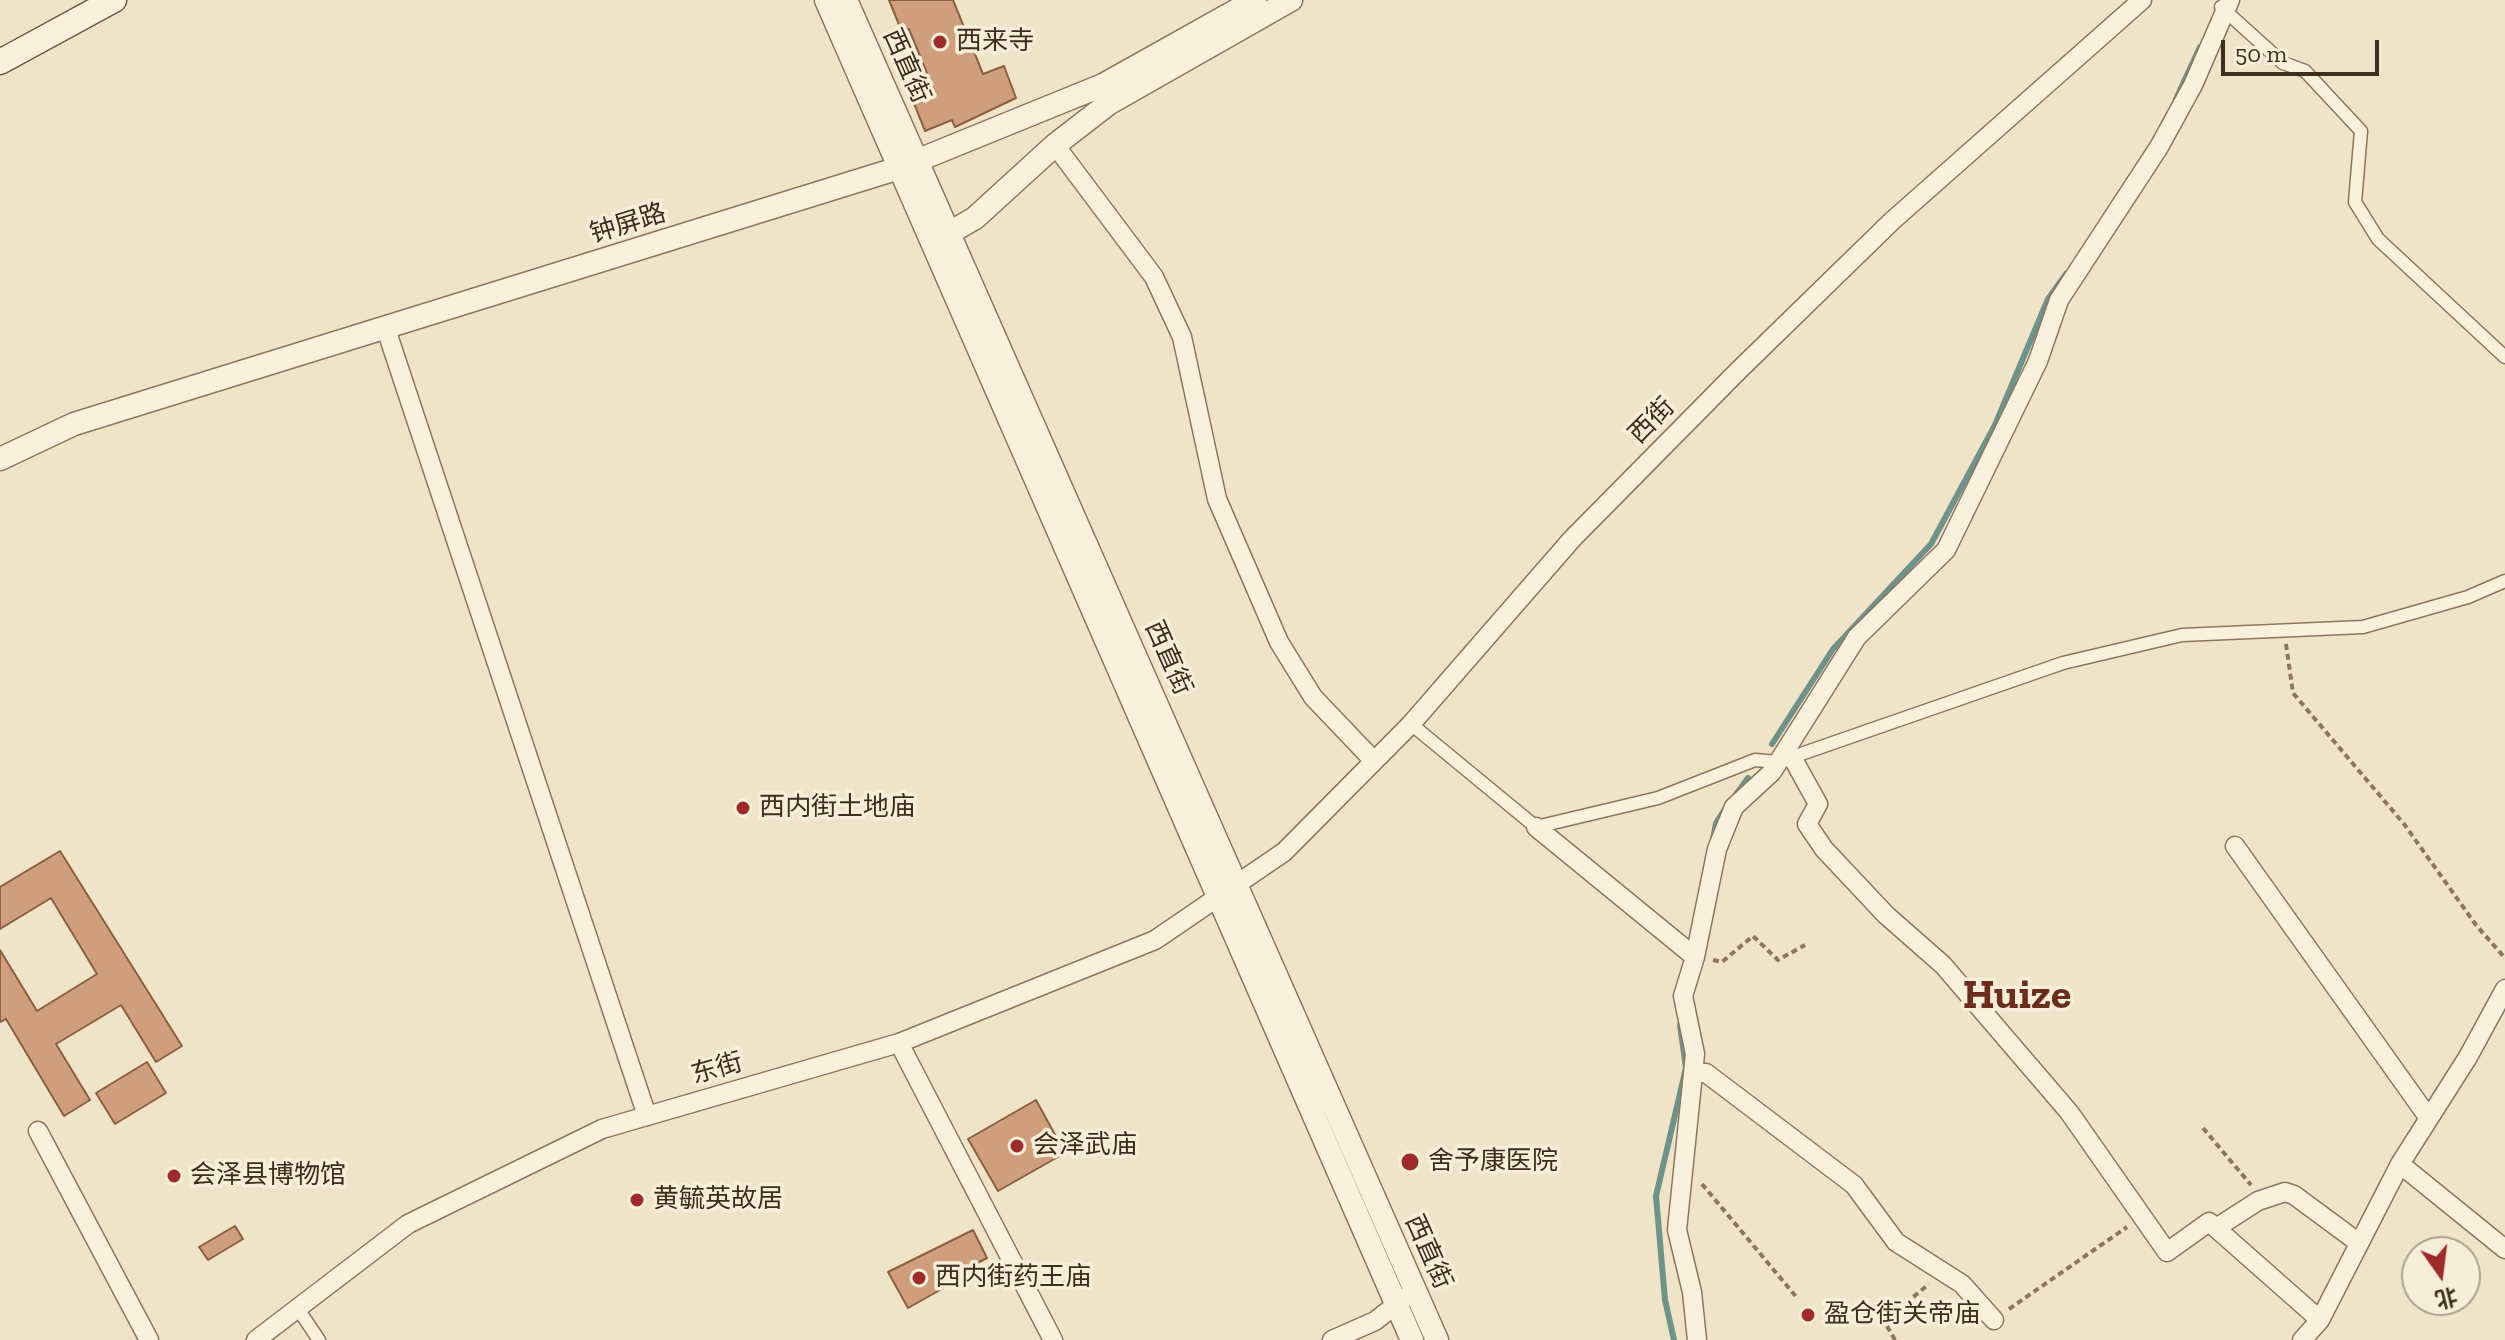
<!DOCTYPE html>
<html>
<head>
<meta charset="utf-8">
<style>
  body { margin:0 }
  #map { position:relative; width:2505px; height:1340px; overflow:hidden; background:#f0e4c8; font-family:"Zilla Slab","Noto Sans SC",serif }
  canvas { display:block }
  .north { position:absolute; left:2401px; top:1236px; width:80px; height:80px; box-sizing:border-box; background:#f7eed8; border:2px solid #ada18e; border-radius:50%; rotate:166deg; font-size:22px; font-weight:700; line-height:32px; text-align:center; color:#3d2e20 }
  .north::after { content:''; display:block; margin:auto; width:28px; height:36px; background:#9e2a2b; clip-path:polygon(50% 0,100% 100%,50% 72%,0 100%) }
  .scale { position:absolute; left:2221px; top:40px; width:158px; height:36px; box-sizing:border-box; border:4px solid #3d2e20; border-top:0; padding-left:10px; font-size:24px; line-height:28px; white-space:nowrap; color:#3d2e20; -webkit-text-stroke:6px #f7eed8; paint-order:stroke }
</style>
</head>
<body>
<div id="map">
<canvas width="2505" height="1340"></canvas>
<div class="north">北</div>
<div class="scale">50 m</div>
</div>
<script>
const g = document.querySelector('canvas').getContext('2d');
g.lineJoin = 'round';
const shape = rows => new Path2D(rows.map(r => 'M' + r).join(''));
function stroke(path, color, width, dash) { g.strokeStyle = color; g.lineWidth = width; g.lineCap = dash ? 'butt' : 'round'; g.setLineDash(dash || []); g.stroke(path); }
function fill(path, color) { g.fillStyle = color; g.fill(path, 'evenodd'); }
function drawText(font, color, halo, rows, align = 'center') {
  g.font = font + ' "Zilla Slab","Noto Sans SC",serif'; g.lineWidth = 7; g.setLineDash([]); g.textBaseline = 'middle'; g.strokeStyle = halo; g.fillStyle = color; for (const [text, x, y, turn = 0] of rows) {
    g.save(); g.translate(x, y); g.rotate((+turn || 0) * Math.PI / 180); g.textAlign = isNaN(turn) ? turn : align; if (halo) g.strokeText(text, 0, 0); g.fillText(text, 0, 0); g.restore();
  }
}
const stream = shape([
  [2176,99,2200,47],
  [1772,744,1833,649,1931,544,1995,425,2048,299,2066,274],
  [1734,797,1748,778],
  [1713,839,1716,823,1725,809],
  [1674,1340,1665,1300,1656,1196,1686,1068,1680,1025]
]);
const building = shape([
  [889,0,953,0,983,74,1004,66,1016,98,955,127,952,120,925,131,913,101,935,93,909,29,902,32,889,0],
  [60,851,182,1046,156,1062,121,1005,56,1044,90,1100,64,1116,6,1019,0,1022,0,950,37,1011,97,974,51,898,0,929,0,887,60,851],
  [147,1062,166,1093,115,1124,96,1093,147,1062],
  [1036,1100,1065,1153,998,1191,968,1139,1036,1100],
  [235,1226,243,1239,208,1260,199,1247,235,1226],
  [973,1230,987,1258,946,1279,949,1285,908,1308,888,1272,973,1230]
]);
const path = shape([
  [2286,644,2293,693,2404,824,2476,925,2505,958],
  [1713,960,1722,962,1753,936,1778,960,1805,945],
  [2203,1128,2251,1185],
  [1702,1184,1798,1299],
  [2009,1309,2127,1227],
  [1895,1340,1884,1321,1929,1284]
]);
const pedestrian = shape([
  [2221,7,2283,63,2305,71,2361,131,2355,202,2378,239,2505,357],
  [1411,724,1536,827,1658,798,1755,760,1778,762,2063,663,2182,635,2363,627,2468,597,2505,581],
  [296,1306,319,1340]
]);
const minor = shape([
  [1055,145,1154,277,1182,337,1217,499,1279,642,1313,697,1374,761],
  [386,329,647,1116],
  [1792,757,1818,804,1807,824,1824,849,1886,915,1943,965,2069,1112,2167,1252,2209,1222,2320,1320],
  [1536,827,1695,957],
  [2235,846,2428,1117],
  [899,1043,1053,1340],
  [1694,1073,1706,1073,1854,1185,1896,1242,1962,1284,1994,1320],
  [38,1131,149,1340],
  [2400,1164,2505,1249],
  [2216,1228,2258,1201,2285,1192,2294,1195,2359,1243],
  [256,1340,408,1224,602,1129,899,1043,1155,940,1284,852,1411,724,1572,539,1738,371,1892,221,2142,0],
  [1332,1340,1375,1321,1406,1297],
  [1697,1340,1692,1292,1677,1230,1695,1054,1683,996,1695,957,1717,849,1734,807,1772,772,1857,637,1946,550,2038,361,2059,300,2159,147,2193,85,2230,0],
  [2302,1340,2320,1320,2400,1164,2468,1057,2505,989]
]);
const tertiary = shape([
  [826,0,1412,1340],
  [846,0,1437,1340],
  [939,239,975,218,1055,145,1108,104,1291,0],
  [0,459,74,424,899,168,1103,85,1255,0]
]);
const secondary = shape([
  [0,62,114,0]
]);
const markers = [
  [940,42,8,"#9e2a2b"],
  [743,808,8,"#9e2a2b"],
  [1017,1146,8,"#9e2a2b"],
  [1410,1162,10,"#9e2a2b"],
  [174,1176,8,"#9e2a2b"],
  [637,1200,8,"#9e2a2b"],
  [919,1278,8,"#9e2a2b"],
  [1808,1315,8,"#9e2a2b"]
];
const poiNames = [
  ["西来寺",956,42],
  ["西内街土地庙",759,808],
  ["会泽武庙",1033,1146],
  ["舍予康医院",1428,1162],
  ["会泽县博物馆",190,1176],
  ["黄毓英故居",653,1200],
  ["西内街药王庙",935,1278],
  ["盈仓街关帝庙",1824,1315]
];
const streetNames = [
  ["西直街",906,66,66],
  ["钟屏路",628,224,-17],
  ["西街",1652,421,-45],
  ["西直街",1168,658,66],
  ["东街",717,1069,-16],
  ["西直街",1428,1252,66]
];
const townNames = [
  ["Huize",2017,996]
];
stroke(stream, '#6f938a', 6);
fill(building, '#cf9f7d');
stroke(building, '#8d5f41', 2);
stroke(pedestrian, '#8d765c', 15);
stroke(minor, '#8d765c', 21);
stroke(tertiary, '#8d765c', 25);
stroke(secondary, '#6f573f', 27);
stroke(path, '#8d765c', 4, [6, 4]);
stroke(pedestrian, '#faf1dc', 12);
stroke(minor, '#faf1dc', 18);
stroke(tertiary, '#faf1dc', 22);
stroke(secondary, '#faf1dc', 24);
for (const [x, y, r, color] of markers) { const dot = new Path2D(); dot.arc(x, y, r, 0, 2 * Math.PI); g.fillStyle = color; g.fill(dot); stroke(dot, '#f7eed8', 3); }
drawText('26px', '#3d2e20', '#f7eed8', poiNames, 'left');
drawText('26px', '#3d2e20', '#f7eed8', streetNames);
drawText('bold 42px', '#6b2e1e', '#f7eed8', townNames);
</script>
</body>
</html>
